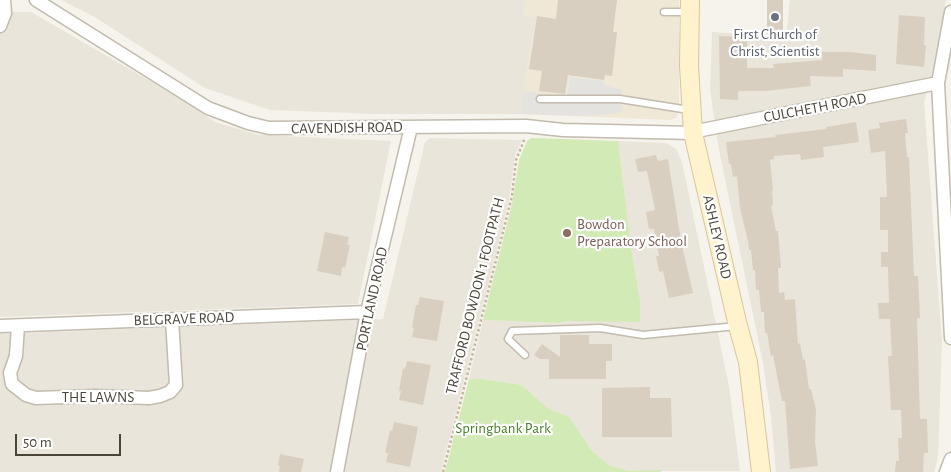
<!DOCTYPE html>
<html>
<head>
<meta charset="utf-8">
<style>
  body { margin:0 }
  #map { position:relative; width:951px; height:472px; overflow:hidden; background:#f6f3ec; font-family:"Alegreya Sans",sans-serif }
  canvas { display:block }
  .scale { position:absolute; left:15px; top:434px; width:106px; height:22px; box-sizing:border-box; border:2px solid #4b4439; border-top:0; padding-left:6px; font-size:15px; line-height:18px; white-space:nowrap; color:#4b4439; -webkit-text-stroke:4px #fff; paint-order:stroke }
</style>
</head>
<body>
<div id="map">
<canvas width="951" height="472"></canvas>
<div class="scale">50 m</div>
</div>
<script>
const g = document.querySelector('canvas').getContext('2d');
g.lineJoin = 'round';
function fill(path, color) { g.fillStyle = color; g.fill(path, 'evenodd'); }
const shape = rows => new Path2D(rows.map(r => 'M' + r).join(''));
function stroke(path, color, width, dash) { g.strokeStyle = color; g.lineWidth = width; g.lineCap = dash ? 'butt' : 'round'; g.setLineDash(dash || []); g.stroke(path); }
function drawText(font, color, halo, rows, align = 'center') {
  g.font = font + ' "Alegreya Sans",sans-serif'; g.lineWidth = 4.5; g.setLineDash([]); g.textBaseline = 'middle'; g.strokeStyle = halo; g.fillStyle = color; for (const [text, x, y, turn = 0] of rows) {
    g.save(); g.translate(x, y); g.rotate((+turn || 0) * Math.PI / 180); g.textAlign = isNaN(turn) ? turn : align; if (halo) g.strokeText(text, 0, 0); g.fillText(text, 0, 0); g.restore();
  }
}
const residential = shape([
  [61,0,524,0,524,16,537,16,527,69,521,114,376,114,270,110,205,88,93,16],
  [790,0,946,0,932,78,924,102,942,341,938,458,934,472,776,472,771,416,763,363,718,145,710,89,712,32,786,37],
  [0,12,31,12,188,103,215,122,259,135,391,141,358,304,0,317],
  [430,138,522,140,515,155,509,201,441,472,0,472,0,334,383,319,425,142],
  [618,141,666,143,676,149,682,162,729,386,740,471,629,471,609,465,592,451,569,418,547,409,522,385,483,379,469,379,483,320,559,323,569,321,604,321,640,300,632,254]
]);
const education = shape([
  [524,0,679,0,679,108,677,117,671,120,521,114,527,69,537,17,523,16]
]);
const green = shape([
  [532,138,618,141,632,254,640,300,640,322,569,321,559,323,483,320,512,204,519,160,527,141],
  [469,379,483,379,522,385,547,408,569,417,592,451,609,465,629,471,661,470,661,472,445,472]
]);
const parking = shape([
  [570,77,604,81,604,84,622,90,621,112,611,114,580,116,521,114,524,91,567,97]
]);
const building = shape([
  [558,0,617,0,613,32,617,32,612,76,605,75,604,80,568,75,565,94,539,91,542,71,529,69,537,16,556,19],
  [767,0,783,0,783,34,767,34],
  [899,15,925,17,924,45,926,45,924,67,896,64],
  [719,36,747,37,747,68,774,68,773,64,822,60,822,52,849,52,876,55,876,71,843,69,843,77,810,76,811,86,765,91,738,91,738,100,720,99],
  [906,119,908,133,905,133,907,157,909,157,914,276,918,276,920,318,917,318,920,419,927,419,928,453,924,453,923,472,895,472,896,461,899,461,898,438,902,438,901,410,891,410,888,356,892,356,890,319,879,319,878,303,889,303,888,267,881,267,881,252,888,252,888,230,880,230,880,197,887,197,885,151,871,153,868,130,880,128,879,123],
  [856,122,859,142,823,147,824,157,801,160,800,154,774,156,774,159,770,160,773,190,772,190,773,205,771,206,776,231,778,231,781,268,778,268,779,293,784,292,785,300,795,299,798,344,800,343,803,360,805,359,809,389,811,389,816,410,815,441,818,466,790,469,785,401,782,401,773,355,771,356,767,333,765,333,764,312,761,312,759,290,756,290,755,270,753,270,751,250,749,250,748,241,740,208,737,176,733,177,731,164,729,164,726,142,776,137,775,135,826,129,826,127],
  [656,155,658,161,668,159,681,241,693,293,669,298,663,271,659,272,656,256,659,256,654,229,649,229,646,212,655,210,647,171,638,172,635,159],
  [325,232,349,237,347,245,350,245,345,268,342,267,341,276,317,271],
  [420,297,444,301,437,341,412,337,414,328,412,327,416,305,418,305],
  [560,335,589,335,589,344,612,344,612,361,606,361,606,379,549,379,549,359,540,359,534,355,542,344,560,357],
  [407,361,431,365,423,405,399,400,401,391,399,391,401,379,403,368,405,369],
  [650,387,650,398,671,398,672,437,602,437,602,388],
  [394,422,418,427,410,467,386,462,388,453,385,453,390,430,392,431],
  [280,454,304,459,301,472,279,472,280,466,278,466]
]);
const path = shape([
  [443,472,512,196,516,160,525,138]
]);
const lane = shape([
  [664,12,688,12],
  [540,99,620,99,689,110],
  [525,355,508,339,512,331,600,328,643,335,737,326]
]);
const street = shape([
  [36,0,208,108,248,123,269,128,526,126,563,130,693,133,702,130,938,83],
  [951,12,938,83,951,338],
  [0,26,5,13,4,0],
  [0,326,367,312],
  [18,326,16,356,10,373,12,384,26,395,36,398,95,396,149,398,160,396,170,392,176,385,172,319],
  [337,472,367,312,411,127],
  [946,472,951,459]
]);
const secondary = shape([
  [690,0,689,66,693,133,738,326,748,362,761,472]
]);
const markers = [
  [775,17,5,"#6b7280"],
  [567,233,5,"#8d6e63"]
];
const worshipNames = [
  ["First Church of",775,34],
  ["Christ, Scientist",775,51]
];
const streetNames = [
  ["CULCHETH ROAD",815,108,-11],
  ["CAVENDISH ROAD",347,128,-1],
  ["ASHLEY ROAD",717,237,77],
  ["TRAFFORD BOWDON 1 FOOTPATH",475,296,-76],
  ["PORTLAND ROAD",372,299,-78],
  ["BELGRAVE ROAD",184,319,-2],
  ["THE LAWNS",98,397]
];
const educationNames = [
  ["Bowdon",577,224],
  ["Preparatory School",577,241]
];
const parkNames = [
  ["Springbank Park",503,428]
];
fill(residential, '#eae5da');
fill(education, '#efe8d6');
fill(green, '#d2eab5');
fill(parking, '#e5e3e0');
fill(building, '#d8cfc1');
stroke(lane, '#c2bbae', 9);
stroke(street, '#c2bbae', 15);
stroke(secondary, '#d6c79b', 20);
stroke(path, '#c4b79f', 2.5, [2.5, 2.5]);
stroke(lane, '#fff', 6);
stroke(street, '#fff', 12);
stroke(secondary, '#fff3cd', 18);
for (const [x, y, r, color] of markers) { const dot = new Path2D(); dot.arc(x, y, r, 0, 2 * Math.PI); g.fillStyle = color; g.fill(dot); stroke(dot, '#fff', 2); }
drawText('15px', '#5b616d', '#fff', worshipNames);
drawText('15px', '#4b4439', '#fff', streetNames);
drawText('15px', '#785e54', '#fff', educationNames, 'left');
drawText('15px', '#4a7f2a', '#fff', parkNames);
</script>
</body>
</html>
